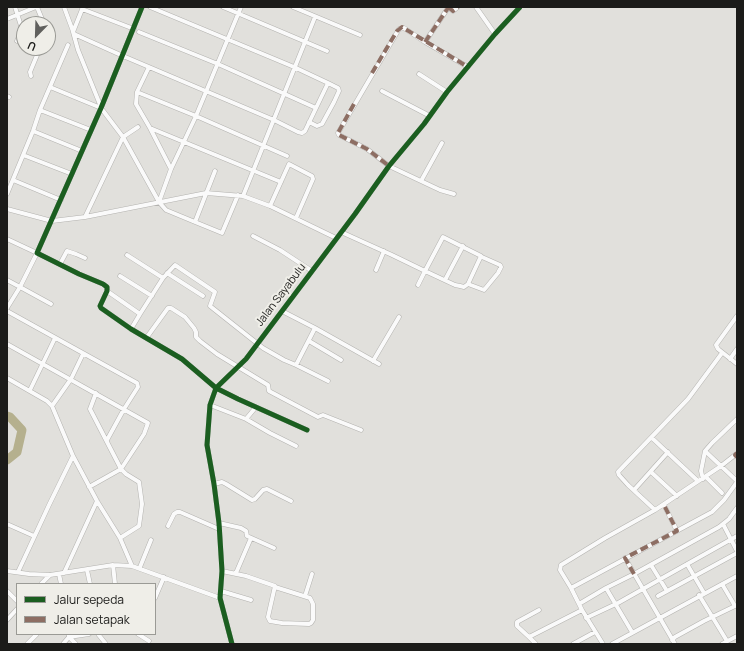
<!DOCTYPE html>
<html>
<head>
<meta charset="utf-8">
<style>
  body { margin:0 }
  #map { position:relative; width:744px; height:651px; overflow:hidden; background:#e1e0dc; font-family:Manrope,sans-serif }
  canvas { display:block }
  .frame { position:absolute; inset:0; border:8px solid #1b1b19; pointer-events:none }
  .legend { position:absolute; left:16px; top:583px; width:140px; height:52px; box-sizing:border-box; background:#efeee8; border:1px solid #9a9a95; margin:0; padding:5px 7px; list-style:none; font-size:12px; color:#1b1b19 }
  .legend li { display:flex; align-items:center; gap:8px; height:20px }
  .legend b { width:20px; border:1px solid #9a9a95 }
  .north { position:absolute; left:16px; top:16px; width:40px; height:40px; box-sizing:border-box; background:#efeee8; border:1px solid #9a9a95; border-radius:50%; rotate:203deg; font-size:11px; font-weight:700; line-height:16px; text-align:center; color:#1b1b19 }
  .north::after { content:''; display:block; margin:auto; width:14px; height:18px; background:#60605d; clip-path:polygon(50% 0,100% 100%,50% 72%,0 100%) }
</style>
</head>
<body>
<div id="map">
<canvas width="744" height="651"></canvas>
<div class="frame"></div>
<ul class="legend">
<li><b style="height:5px;background:#1b5e20"></b>Jalur sepeda</li>
<li><b style="height:5px;background:#8d6e63"></b>Jalan setapak</li>
</ul>
<div class="north">U</div>
</div>
<script>
const g = document.querySelector('canvas').getContext('2d');
g.lineJoin = 'round';
const shape = rows => new Path2D(rows.map(r => 'M' + r).join(''));
function stroke(path, color, width, dash) { g.strokeStyle = color; g.lineWidth = width; g.lineCap = dash ? 'butt' : 'round'; g.setLineDash(dash || []); g.stroke(path); }
function drawText(font, color, halo, rows, align = 'center') {
  g.font = font + ' Manrope,sans-serif'; g.lineWidth = 4; g.setLineDash([]); g.textBaseline = 'middle'; g.strokeStyle = halo; g.fillStyle = color; for (const [text, x, y, turn = 0] of rows) {
    g.save(); g.translate(x, y); g.rotate((+turn || 0) * Math.PI / 180); g.textAlign = isNaN(turn) ? turn : align; if (halo) g.strokeText(text, 0, 0); g.fillText(text, 0, 0); g.restore();
  }
}
const river = shape([
  [7,416,10,417,22,430,17,452,7,460]
]);
const minor = shape([
  [15,7,22,29,17,41],
  [37,7,44,24],
  [64,7,74,34,123,56,274,120,298,132,302,133,305,131,328,83,294,67,150,7],
  [83,7,73,32,78,50,101,107],
  [142,7,101,108,37,253,79,274,103,284,107,287,107,291,100,306,101,308,131,329,182,359,216,388,238,399,307,430],
  [223,7,327,51],
  [293,7,360,35],
  [448,7,453,11,458,7],
  [476,7,495,34],
  [82,9,134,29],
  [7,19,36,7],
  [139,32,218,64,316,108],
  [425,42,448,8],
  [149,67,137,92,136,104,150,128,281,182],
  [419,74,447,92],
  [31,76,30,72,40,48],
  [50,87,101,108,123,137,159,202,166,210,195,222,215,171],
  [382,91,430,116],
  [137,92,196,116,287,156],
  [7,96,9,97],
  [40,110,91,130],
  [309,122,317,126,322,124,334,102,339,91,338,88,328,83],
  [150,128,171,169],
  [33,131,82,151],
  [23,155,72,174],
  [13,180,61,200],
  [421,181,442,143],
  [7,194,33,131,40,110,68,45],
  [454,194,440,190,389,166,367,149,339,135,338,133,399,29,404,28,425,42,468,67],
  [243,196,270,206,336,238],
  [159,202,171,169,196,116,241,7],
  [270,206,289,164,312,176,313,179,296,218],
  [7,209,52,221,85,217,206,193,243,196,315,17],
  [85,217,123,137,138,127],
  [195,222,222,233,238,195],
  [341,232,392,255,425,271,455,285,460,286,464,287,468,284,481,256,443,237,425,271,418,285],
  [253,236,280,250,312,271],
  [7,239,37,253,20,287,7,280],
  [127,255,163,278],
  [60,264,67,251,76,254,85,258],
  [376,270,384,251],
  [167,273,203,296],
  [120,276,152,296],
  [445,280,463,246],
  [468,284,484,290,498,273,501,267,500,265,482,257],
  [107,291,140,314,131,329],
  [7,308,20,287,51,304],
  [7,311,137,383,138,387,124,409,107,440],
  [282,311,315,328],
  [140,314,163,278,175,265,215,292,210,306,263,348,284,360,296,365,315,328,379,364],
  [737,316,716,345,718,349,737,364],
  [147,337,168,308,171,308,185,317,194,328,196,332,196,337,200,341,217,354,268,385,269,391,318,417,323,415,361,430],
  [309,341,341,360],
  [7,344,148,423,144,434,121,469],
  [722,353,688,399,618,472,619,475,628,485,655,510,721,466,737,481],
  [730,359,737,349],
  [373,361,399,317],
  [296,365,328,381],
  [7,378,47,401,52,406,73,456,49,505,18,572],
  [30,390,55,338],
  [96,393,90,409,121,469,126,474,139,482,142,504,139,526,120,538],
  [210,405,246,419,270,433,296,446],
  [52,406,71,379,83,354],
  [246,419,256,407],
  [652,438,698,481],
  [705,451,721,466,735,455],
  [73,456,97,501,120,538,132,566],
  [651,472,677,496],
  [706,477,722,493],
  [703,479,701,471,705,451,712,443,737,419],
  [214,484,222,482,226,484,252,500,255,499,263,490,267,489,291,501],
  [89,487,121,469],
  [634,490,668,452],
  [664,505,677,531],
  [219,523,241,528,246,531,247,536,274,548],
  [7,524,34,536],
  [723,524,737,551],
  [168,526,174,514,177,512,180,512,219,529],
  [625,558,675,644],
  [687,564,704,593],
  [113,565,115,584],
  [651,565,667,591],
  [140,567,151,540],
  [87,570,90,584],
  [7,571,29,574,50,575,113,565,132,566,220,598],
  [222,571,246,576,275,586,268,617,270,621,282,623,309,624,311,623,313,620,313,604,310,598,275,587],
  [64,573,97,501],
  [236,573,251,538],
  [59,574,61,584],
  [41,584,50,575],
  [571,588,560,570,561,565,605,538,655,510],
  [606,588,632,632],
  [7,591,17,601],
  [221,591,251,600],
  [699,595,727,641],
  [305,596,312,574],
  [658,596,737,553],
  [155,598,164,577],
  [579,604,606,588,634,574,719,527,729,519,737,508],
  [582,610,571,588,712,512,724,500,737,482],
  [586,618,618,603,737,536],
  [7,620,17,609],
  [69,634,69,637,76,644],
  [98,634,106,644],
  [138,634,149,641],
  [529,637,517,626,517,622,539,610],
  [672,640,675,637,704,621,735,606,722,584],
  [27,644,37,634],
  [63,644,69,637,89,634],
  [232,644,220,598,222,571,219,523,214,484,207,445,210,405,216,388,246,359,355,214,389,166,424,124,447,92,495,34,520,7],
  [536,644,529,637,582,610,603,644],
  [573,644,595,632],
  [612,644,737,576],
  [722,644,737,636]
]);
const quiet = shape([
  [448,7,453,11,458,7],
  [425,42,448,8],
  [372,73,397,31,402,27,468,67],
  [354,104,338,133,339,135,367,149,389,166],
  [737,453,735,455,737,457],
  [634,574,625,558,677,531,664,505]
]);
const cycleway = shape([
  [142,7,101,108,37,253,79,274,103,284,107,287,107,291,100,306,101,308,131,329,182,359,216,388,238,399,307,430],
  [232,644,220,598,222,571,219,523,214,484,207,445,210,405,216,388,246,359,355,214,389,166,424,124,447,92,495,34,520,7]
]);
const streetNames = [
  ["Jalan Sayabulu",281,295,-53]
];
stroke(river, '#b5b08e', 9);
stroke(minor, '#b3b2af', 5);
stroke(minor, '#fafafa', 4);
stroke(quiet, '#8d6e63', 4, [8, 4]);
stroke(cycleway, '#1b5e20', 5);
drawText('11px', '#1b1b19', '#efeee8', streetNames);
</script>
</body>
</html>
